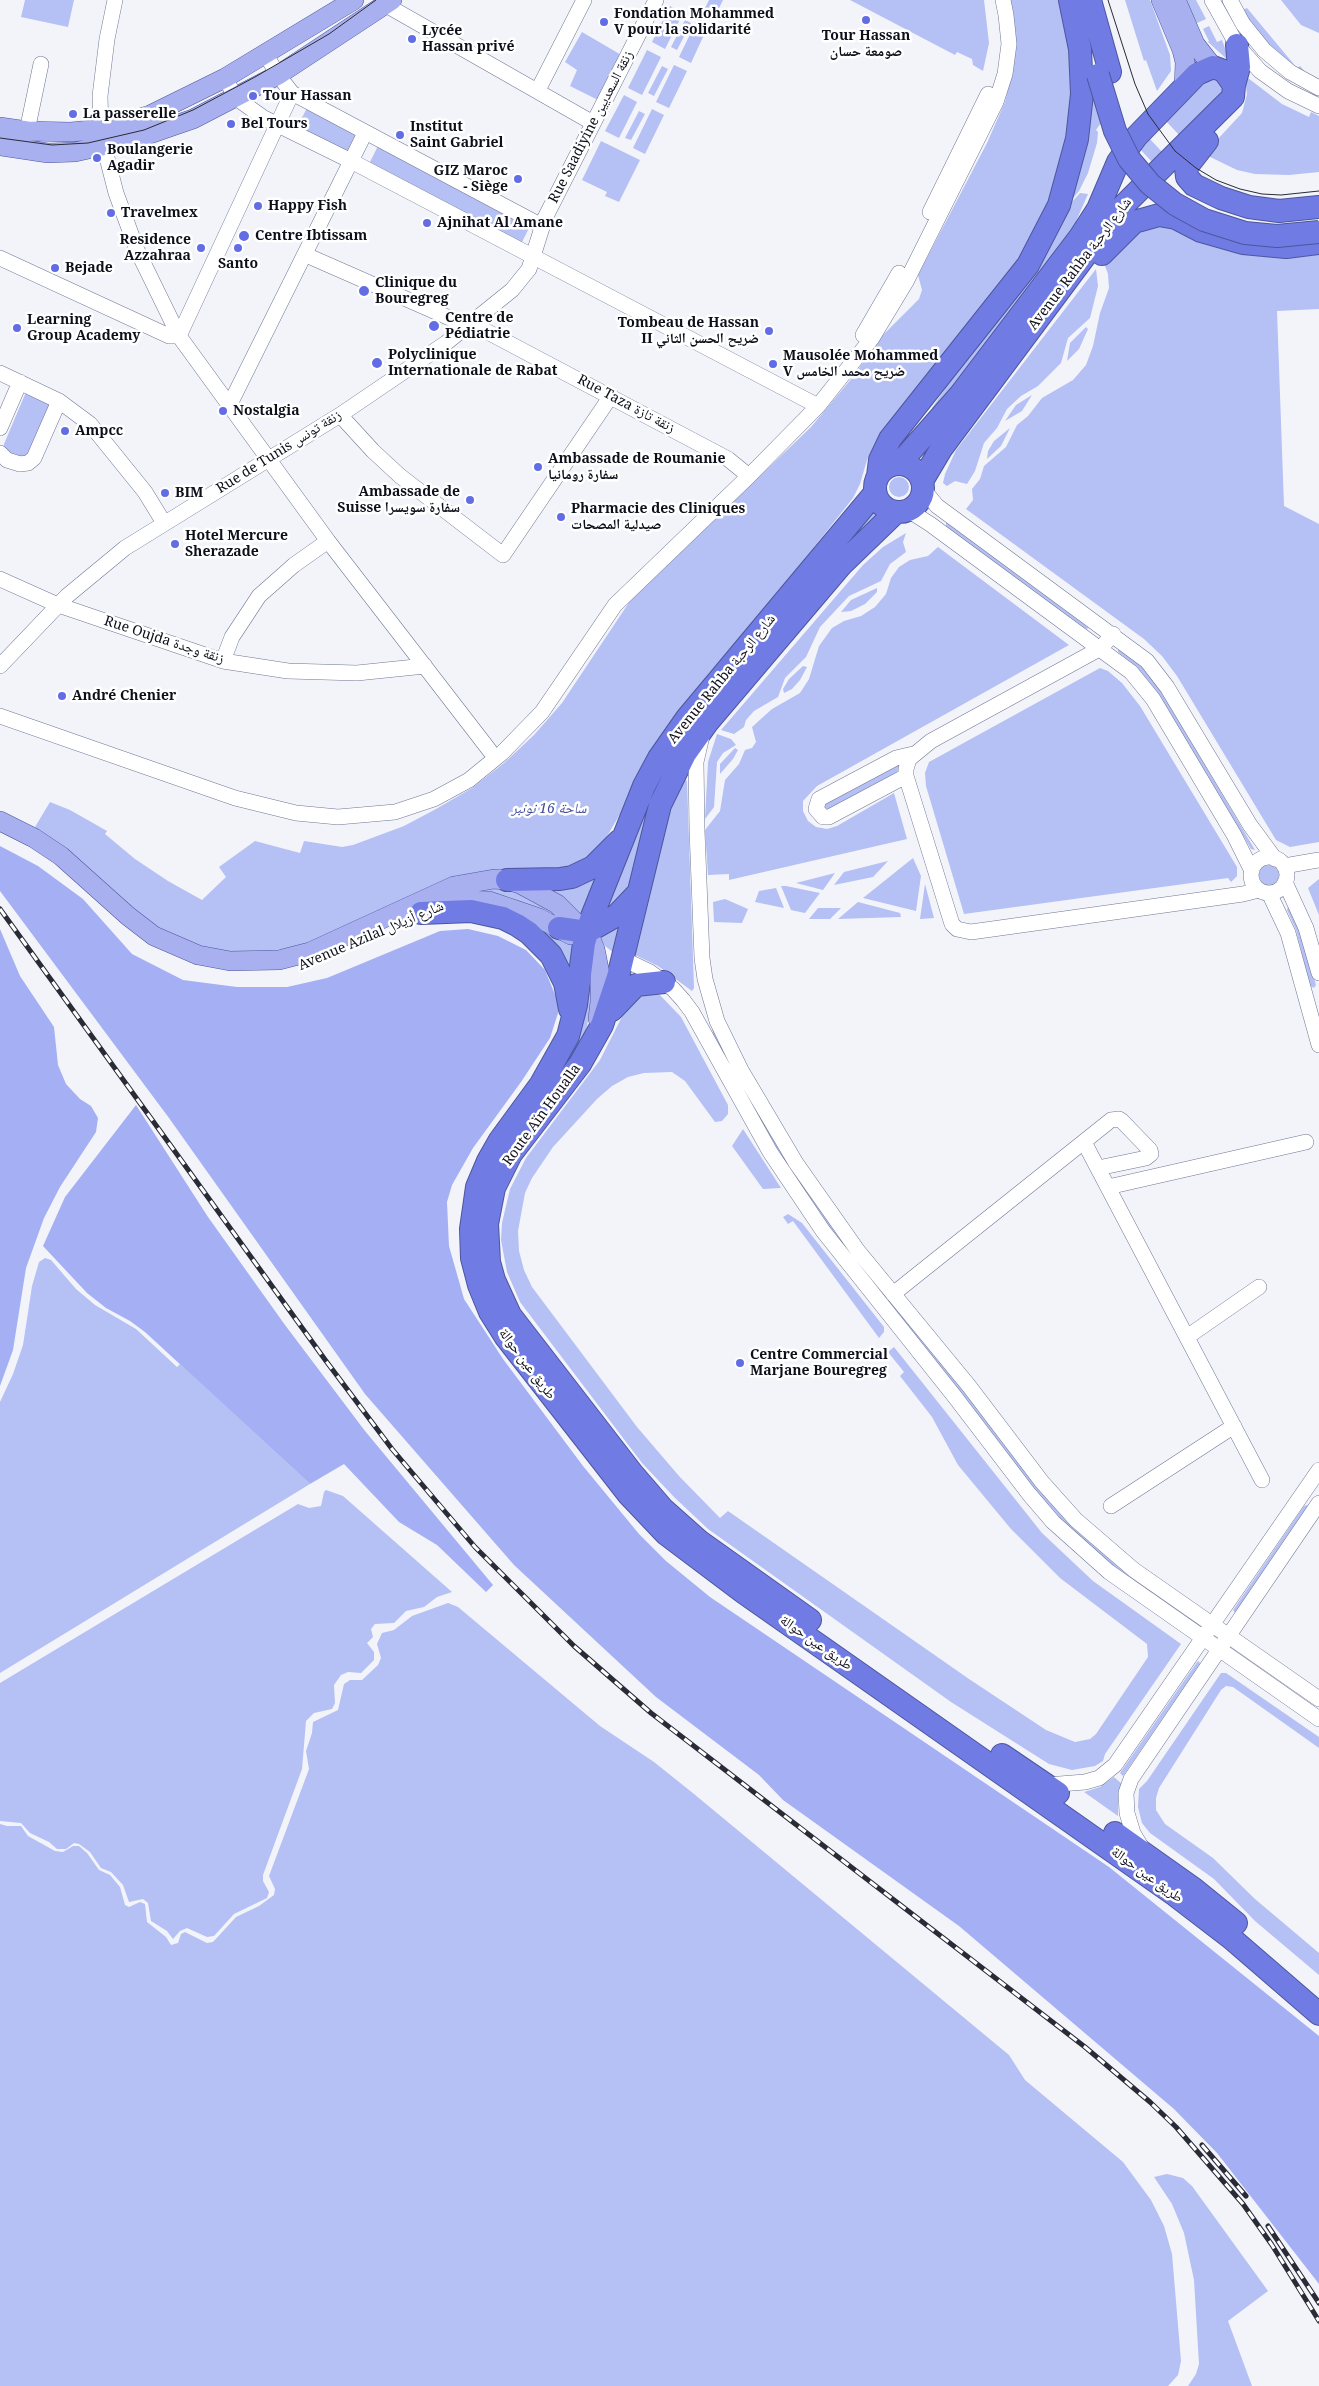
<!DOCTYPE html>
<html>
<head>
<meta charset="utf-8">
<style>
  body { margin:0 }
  canvas { display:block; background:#f2f4fa }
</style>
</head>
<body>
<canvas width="1319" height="2386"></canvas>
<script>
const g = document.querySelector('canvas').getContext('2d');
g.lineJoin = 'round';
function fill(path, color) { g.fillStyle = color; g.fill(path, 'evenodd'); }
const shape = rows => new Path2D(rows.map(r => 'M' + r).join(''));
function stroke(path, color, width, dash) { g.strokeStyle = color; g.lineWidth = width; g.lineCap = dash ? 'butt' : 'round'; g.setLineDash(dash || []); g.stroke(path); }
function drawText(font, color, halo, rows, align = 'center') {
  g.font = font + ' "Noto Serif","Noto Naskh Arabic",serif'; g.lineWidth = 5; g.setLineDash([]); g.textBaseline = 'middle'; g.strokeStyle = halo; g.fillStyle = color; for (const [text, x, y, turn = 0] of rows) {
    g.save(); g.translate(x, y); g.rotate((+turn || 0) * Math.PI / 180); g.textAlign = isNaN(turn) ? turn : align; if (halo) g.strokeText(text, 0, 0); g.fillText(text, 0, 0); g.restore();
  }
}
const green = shape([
  [25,0,74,0,68,27,21,17],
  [709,0,723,0,714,18,703,12],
  [850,0,984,0,989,43,983,71,973,65,972,59,957,52,955,55],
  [1007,0,1063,0,1074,81,1062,176,1029,249,879,438,867,460,860,484,853,498,773,599,708,674,679,715,600,848,570,871,497,869,455,876,355,924,300,946,252,954,203,948,158,928,132,907,75,856,35,827,50,802,70,810,107,831,105,834,135,859,168,881,202,900,226,877,219,867,255,841,300,853,304,841,342,847,353,845,404,826,436,809,472,788,504,763,534,735,562,703,630,601,811,427,852,378,882,336,919,299,922,290,918,275,987,143,1005,102,1013,69,1015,50],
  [1125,0,1150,0,1170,55,1171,71,1157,91,1146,60,1144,61],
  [1185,0,1196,0,1206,19,1197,23],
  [1281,0,1319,0,1319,33,1301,25],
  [670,6,683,13,665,49,652,42],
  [1247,8,1297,68,1300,66,1308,75,1302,72,1271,50,1242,10],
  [698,18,709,24,691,63,679,57],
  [685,20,691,23,677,50,671,47],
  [1209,26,1217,42,1222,40,1230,62,1208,42,1209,41,1203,29],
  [582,32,623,56,600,101,570,86,577,70,565,62],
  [647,50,661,57,642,95,628,88],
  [674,65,687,71,669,108,656,102],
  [662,66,668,69,654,96,648,93],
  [1244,75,1282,104,1309,117,1311,112,1319,116,1319,172,1289,175,1255,174,1237,170,1204,154,1242,113,1247,94],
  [1091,77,1103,120,1096,130,1098,132,1097,143,1088,173,1079,191,1070,202],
  [1213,79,1223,85,1223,93,1180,136,1166,121,1206,82],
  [624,95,637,102,619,138,605,131],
  [307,108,357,136,348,152,297,127],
  [652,109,664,115,645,154,633,148],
  [639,111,645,114,631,140,625,138],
  [1149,138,1163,153,1153,163,1139,148],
  [601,141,640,160,619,202,605,196,607,192,582,180],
  [379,144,532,222,521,244,368,166],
  [1080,193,1088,194,1070,235,935,409,932,408,1070,204],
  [1165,224,1217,247,1241,253,1267,257,1319,254,1319,309,1277,311,1284,506,1319,524,1319,842,1290,847,1276,840,1177,676,1162,656,1144,639,966,509,973,500,972,489,980,479,984,466,1006,447,1017,425,1028,416,1042,398,1073,380,1086,365,1093,346,1100,313,1109,288,1108,274,1104,263,1138,230],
  [1096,269,1098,286,1090,318,1068,338,1061,363,1038,386,1021,396,1007,409,997,428,984,443,975,471,967,484,955,481,947,486,943,483,945,474,956,450],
  [1086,327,1088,329,1079,349,1067,361,1070,343],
  [26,392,51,404,31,456,19,459,4,449,4,444],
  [1032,395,1022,411,1005,421,1016,405],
  [1010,428,1001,446,987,459,988,451,994,441],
  '889 487a10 10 0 1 1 20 0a10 10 0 1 1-20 0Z',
  [872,511,877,516,837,557,693,730,676,758,662,787,651,818,638,870,629,890,618,905,599,918,638,819,659,775,683,737],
  [946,522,1089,628,1086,629,946,527],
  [906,533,903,542,906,552,890,564,881,581,849,596,820,627,806,657,785,678,778,697,754,711,746,720,744,727,734,734,721,730,863,565,883,547],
  [938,547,1069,645,817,786,803,801,803,811,808,821,816,827,827,829,837,826,894,793,907,839,729,880,729,874,708,875,705,830,720,811,725,780,739,764,745,750,752,748,756,742,752,727,772,709,800,693,809,679,819,646,832,628,844,621,861,616,875,607,886,594,891,578,899,567,910,560,928,556],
  [877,588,877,592,865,604,851,611,841,612,851,600],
  [1118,649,1139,662,1159,687,1255,850,1251,849,1155,689,1136,666,1118,652],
  [803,666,807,667,800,680,792,689,784,693,783,689,789,679],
  [1100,668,1108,671,1122,683,1140,706,1237,867,1237,876,1231,882,1228,878,964,914,926,786,925,773,929,762],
  [717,734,731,739,736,745,723,753,717,762,714,807,705,819,708,762],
  [735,748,738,750,733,759,720,774,720,764],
  [899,765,900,767,897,772,826,811,822,804],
  [684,779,687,781,694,988,692,991,658,966,633,954,670,808],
  [913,858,921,876,916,911,863,898],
  [888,861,873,877,834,885,844,872],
  '1259 875a10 10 0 1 1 20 0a10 10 0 1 1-20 0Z',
  [599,871,587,920,535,883],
  [835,873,823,890,796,883],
  [1319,879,1319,915,1308,888],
  [925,884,934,918,920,919],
  [781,886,786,886,820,893,805,913,791,910],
  [489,888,509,889,527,895,557,915,555,917,509,897,466,890],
  [776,888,784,908,755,902,759,891],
  [725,899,748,909,742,923,714,922,713,902],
  [858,902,900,913,901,917,838,919],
  [1288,907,1298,922,1316,985,1314,988,1310,986,1296,930,1287,910],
  [818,908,841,908,830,919,809,919],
  [623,919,614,953,605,946,599,936],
  [542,931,576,945,574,967,566,968],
  [587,976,592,977,593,989,587,1027,582,1039,561,1073,559,1072],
  [639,992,659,994,681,1017,728,1105,728,1114,722,1121,715,1122,685,1081,672,1072,644,1073,628,1077,612,1086,597,1099,553,1147,532,1178,525,1193,518,1231,519,1251,524,1270,532,1287,637,1427,679,1476,720,1518,728,1511,969,1679,1046,1730,1075,1742,1090,1739,1096,1734,1148,1657,1147,1644,1060,1578,1011,1529,958,1465,932,1417,900,1376,904,1372,888,1352,894,1347,1042,1533,1093,1581,1181,1644,1105,1754,1103,1761,1095,1766,1072,1770,1049,1764,951,1702,708,1529,674,1497,642,1463,520,1302,507,1272,501,1240,502,1223,510,1189,526,1158,600,1060,630,1001],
  [712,1028,912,1326,1065,1519,1113,1562,1202,1624,1202,1629,1128,1579,1077,1537,1045,1503,831,1230,786,1165,713,1034],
  [743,1129,781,1188,763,1189,732,1146],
  [788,1214,802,1223,884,1327,884,1332,879,1338,793,1221,788,1224,783,1217],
  [45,1258,51,1260,76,1289,95,1305,136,1329,177,1367,180,1364,310,1484,0,1673,0,1402,13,1374,23,1345,32,1286,39,1262],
  [326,1490,343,1496,452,1592,437,1597,424,1607,406,1611,394,1623,375,1624,371,1629,373,1637,367,1643,374,1652,374,1660,361,1673,348,1672,341,1675,334,1685,335,1703,332,1709,314,1713,306,1721,302,1769,263,1875,263,1881,269,1892,267,1898,234,1914,214,1936,207,1937,187,1928,180,1931,173,1939,167,1931,151,1921,148,1903,143,1899,129,1902,123,1885,111,1872,101,1868,90,1852,79,1844,74,1843,66,1849,57,1849,49,1842,30,1833,21,1823,0,1821,0,1683,298,1504,309,1508,321,1506,324,1492],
  [1307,1505,1308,1506,1235,1613,1233,1610,1304,1506],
  [448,1603,458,1607,600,1726,654,1762,694,1794,1009,2055,1025,2080,1123,2162,1151,2200,1164,2226,1172,2254,1181,2361,1178,2375,1168,2386,0,2386,0,1824,7,1826,21,1826,28,1836,55,1851,63,1852,73,1846,79,1846,87,1853,99,1870,110,1875,120,1887,125,1905,129,1907,140,1902,145,1904,147,1922,166,1937,171,1945,178,1943,181,1934,185,1932,207,1943,213,1942,236,1917,259,1906,274,1895,275,1889,269,1876,309,1769,306,1751,312,1733,313,1722,338,1710,344,1684,350,1680,362,1680,378,1665,381,1658,377,1644,382,1633,394,1630,412,1616],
  [1199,1661,1200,1664,1123,1776,1120,1773,1197,1662],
  [1221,1673,1226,1673,1319,1737,1319,1748,1233,1687,1226,1686,1221,1690,1159,1788,1156,1798,1156,1810,1165,1824,1213,1858,1255,1899,1319,1953,1319,1975,1255,1921,1214,1879,1150,1833,1142,1823,1138,1807,1139,1789,1147,1781],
  [1114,1777,1122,1784,1118,1796,1118,1816,1084,1792,1100,1787],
  [1167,2174,1183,2178,1192,2186,1268,2291,1228,2321,1252,2386,1188,2386,1196,2374,1199,2364,1194,2280,1184,2233,1172,2204,1154,2177]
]);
const forest = shape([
  [0,846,38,866,83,899,132,954,183,980,237,987,287,987,327,978,440,931,468,929,498,936,526,950,545,970,560,1007,550,1038,521,1082,473,1148,452,1185,447,1202,449,1246,464,1299,503,1359,583,1466,639,1534,666,1561,710,1597,1109,1867,1319,2036,1319,2284,1217,2153,1174,2109,959,1926,783,1800,759,1775,656,1697,514,1565,365,1394,169,1118,0,891],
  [0,929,20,976,54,1027,58,1065,66,1084,80,1099,91,1106,98,1118,96,1132,60,1187,44,1218,26,1268,13,1350,0,1386],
  [136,1105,208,1217,285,1325,365,1431,493,1585,486,1592,437,1545,399,1522,344,1464,310,1484,145,1332,130,1321,106,1308,87,1293,43,1246,65,1197]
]);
const minor = shape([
  [1212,0,1237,45,1260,71,1288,91,1319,106],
  [1230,0,1243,24,1264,50,1290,72,1319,88],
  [386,5,593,123],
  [266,55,278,75,292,93,542,226],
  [225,78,236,98,264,118,351,161,818,406],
  [538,90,584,0],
  [101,129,100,96,107,39,115,0],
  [27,131,41,64],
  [104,146,116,193,137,250,179,336,328,541,490,751],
  [930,212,988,94],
  [306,255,454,320,482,329,728,459,749,476],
  [0,258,169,336,179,336,292,93],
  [863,335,899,273],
  [0,373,59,401,90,424,145,492,164,523],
  [230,404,365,133],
  [340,415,373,451,400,476,503,555,611,396],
  [0,428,20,382],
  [0,453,7,460,20,464,28,463,34,458,59,401],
  [923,489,937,506,1147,661,1167,687,1250,825,1275,859],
  [908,510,930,524,1131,672,1153,699,1234,835,1252,871],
  [0,579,58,605,223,661,288,671,357,673,425,666],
  [1113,634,1101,648,931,741,909,759,906,769,906,776,952,924,957,929,971,932,1243,894,1259,890],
  [223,661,232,637,259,596,294,565,328,541],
  [0,666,67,596,125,548,340,415,446,343,512,290,529,269,545,218,656,0],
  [0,716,235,798,296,813,338,817,395,812,434,799,469,780,502,753,542,712,615,605,749,476,818,406,872,338,907,280,996,102,1005,74,1009,44,1006,15,1003,0],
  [702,736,696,762,697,830,702,958,705,979,717,1021,741,1070,796,1163,858,1251,969,1386,1042,1482,1076,1520,1134,1570,1319,1699],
  [906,776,829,817,823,817,816,809,819,799,896,758,913,754],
  '1251 875a18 18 0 1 1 36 0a18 18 0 1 1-36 0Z',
  [1284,866,1319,860],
  [1285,882,1306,928,1319,973],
  [1269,893,1288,933,1319,1045],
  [623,959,650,972,673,989,683,1000,692,1012,770,1152,823,1231,955,1397,1029,1494,1053,1522,1109,1572,1319,1719],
  [1084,1142,1262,1480],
  [1108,1187,1306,1142],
  [893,1294,1111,1120,1119,1119,1122,1121,1150,1150,1151,1154,1146,1158,1098,1168],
  [1187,1337,1259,1287],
  [1111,1506,1234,1426],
  [1047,1785,1085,1782,1099,1778,1115,1765,1319,1470],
  [1142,1848,1133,1833,1127,1813,1126,1793,1131,1779,1319,1503]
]);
const major = shape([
  [1161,0,1182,50,1185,62,1184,87],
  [1176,0,1195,44,1213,67],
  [0,127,27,131,71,132,101,129,150,115,225,78,354,0],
  [0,146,48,153,75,152,138,138,193,119,278,75,392,0],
  [0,821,34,838,61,856,128,916,154,936,198,955,230,961,279,960,310,952,454,886,494,879,507,880,520,884,557,904,590,937,595,949,600,974,600,1002,598,1019],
  [432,908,455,900,489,901,539,918,571,935]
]);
const highway = shape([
  [1090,0,1110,72],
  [1234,85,1239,67,1237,45],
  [1207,141,1186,168,1187,177,1194,185,1221,198,1249,207,1279,211,1319,207],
  [1102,254,1134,222,1159,215,1176,218,1201,231,1243,243,1286,247,1319,243],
  [900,463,960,395,1080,237,1098,209,1118,162,1136,137,1197,74,1213,67,1224,71,1234,85,1233,97,1120,209,941,449,922,481],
  '875 488a24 24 0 1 1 48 0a24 24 0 1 1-48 0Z',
  [878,476,880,460,890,439,1028,265,1059,205,1077,139,1082,94,1080,49,1070,0],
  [875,493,687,718,659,758,644,786,591,919,584,943,576,1005,568,1036,541,1084,500,1140,488,1161,477,1187,471,1229,472,1258,479,1285,490,1312,505,1336,629,1495,666,1534,743,1592,1175,1895,1231,1938,1319,2014],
  [507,880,560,879,572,877,593,867,619,841],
  [421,913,471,911,503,918,517,925,529,933,551,955,565,983,570,1009],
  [559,928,587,932,617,915,637,894],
  [612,1010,636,985,664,982],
  [810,1620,699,1541,663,1509,632,1473,510,1315,494,1280,489,1262,487,1224,494,1188,511,1154,580,1064,602,1025,618,977,660,805,685,754,707,723,842,564,896,512],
  [1002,1755,1058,1793],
  [1115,1833,1194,1889,1236,1923]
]);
const tram = shape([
  [1108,0,1135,84,1148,114,1175,151,1196,168,1216,180,1240,189,1262,194,1281,195,1319,191],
  [0,138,52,145,88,143,144,130,193,110,255,77,329,34,376,0]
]);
const rail = shape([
  [0,909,326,1361,392,1449,475,1547,574,1646,651,1713,1085,2047,1150,2102,1176,2127,1243,2204,1272,2245,1319,2321],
  [1202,2145,1246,2196],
  [1268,2226,1319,2303]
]);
const highwayBridge = shape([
  [1098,75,1115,131,1129,159,1150,184,1175,204,1204,220,1245,233,1277,236,1319,232]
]);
const markers = [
  [866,20,5,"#626ce4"],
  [604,22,5,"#626ce4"],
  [412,39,5,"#626ce4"],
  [253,96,5,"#626ce4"],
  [73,114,5,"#626ce4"],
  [231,124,5,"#626ce4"],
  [400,135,5,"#626ce4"],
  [97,158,5,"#626ce4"],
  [518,179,5,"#626ce4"],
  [258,206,5,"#626ce4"],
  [111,213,5,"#626ce4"],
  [427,223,5,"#626ce4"],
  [244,236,6,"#626ce4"],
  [201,248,5,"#626ce4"],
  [238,248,5,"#626ce4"],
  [55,268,5,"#626ce4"],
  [364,291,6,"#626ce4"],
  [434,326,6,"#626ce4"],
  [17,328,5,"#626ce4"],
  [769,331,5,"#626ce4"],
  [377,363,6,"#626ce4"],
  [773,364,5,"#626ce4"],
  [223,411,5,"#626ce4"],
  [65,431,5,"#626ce4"],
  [538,467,5,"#626ce4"],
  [165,493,5,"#626ce4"],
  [470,500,5,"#626ce4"],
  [561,517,5,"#626ce4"],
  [175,544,5,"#626ce4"],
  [62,696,5,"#626ce4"],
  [740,1363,5,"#626ce4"]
];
const poiNames = [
  ["Fondation Mohammed",614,14],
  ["V pour la solidarité",614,30],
  ["Lycée",422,31],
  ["Hassan privé",422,47],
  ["Tour Hassan",866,36,"center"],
  ["صومعة حسان",866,52,"center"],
  ["Tour Hassan",263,96],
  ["La passerelle",83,114],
  ["Bel Tours",241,124],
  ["Institut",410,127],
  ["Saint Gabriel",410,143],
  ["Boulangerie",107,150],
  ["Agadir",107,166],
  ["GIZ Maroc",508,171,"right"],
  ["- Siège",508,187,"right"],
  ["Happy Fish",268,206],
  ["Travelmex",121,213],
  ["Ajnihat Al Amane",437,223],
  ["Centre Ibtissam",255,236],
  ["Residence",191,240,"right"],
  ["Azzahraa",191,256,"right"],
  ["Santo",238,264,"center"],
  ["Bejade",65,268],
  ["Clinique du",375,283],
  ["Bouregreg",375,299],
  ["Centre de",445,318],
  ["Pédiatrie",445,334],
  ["Learning",27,320],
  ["Group Academy",27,336],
  ["Tombeau de Hassan",759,323,"right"],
  ["II ضريح الحسن الثاني",759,339,"right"],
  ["Polyclinique",388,355],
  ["Internationale de Rabat",388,371],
  ["Mausolée Mohammed",783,356],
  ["V ضريح محمد الخامس",783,372],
  ["Nostalgia",233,411],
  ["Ampcc",75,431],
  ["Ambassade de Roumanie",548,459],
  ["سفارة رومانيا",548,475],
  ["Ambassade de",460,492,"right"],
  ["Suisse سفارة سويسرا",460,508,"right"],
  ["BIM",175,493],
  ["Pharmacie des Cliniques",571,509],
  ["صيدلية المصحات",571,525],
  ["Hotel Mercure",185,536],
  ["Sherazade",185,552],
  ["André Chenier",72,696],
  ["Centre Commercial",750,1355],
  ["Marjane Bouregreg",750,1371]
];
const streetNames = [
  ["Rue Saadiyine زنقة السعديين",591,127,-63],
  ["Avenue Rahba شارع الرحبة",1080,264,-53],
  ["Rue Taza زنقة تازة",626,404,28],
  ["Rue de Tunis زنقة تونس",279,452,-32],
  ["Rue Oujda زنقة وجدة",164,640,18],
  ["Avenue Rahba شارع الرحبة",722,679,-51],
  ["Avenue Azilal شارع أزيلال",371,936,-23],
  ["Route Aïn Houalla",542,1115,-54],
  ["طريق عين حوالة",527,1364,53],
  ["طريق عين حوالة",816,1643,35],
  ["طريق عين حوالة",1147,1875,36]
];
const parkNames = [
  ["ساحة 16 نونبر",549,809]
];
fill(green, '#b5c0f4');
fill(forest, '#a4b0f3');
stroke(minor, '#707794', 16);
stroke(major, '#4d569d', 20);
stroke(highway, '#4d569d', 24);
stroke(minor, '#fff', 15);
stroke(major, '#a9b0ef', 19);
stroke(highway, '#707ce4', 22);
stroke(tram, '#292b36', 1);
stroke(rail, '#292b36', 5);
stroke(rail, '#fff', 3, [9]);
stroke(highwayBridge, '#4d569d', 24, []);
stroke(highwayBridge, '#707ce4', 22);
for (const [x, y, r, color] of markers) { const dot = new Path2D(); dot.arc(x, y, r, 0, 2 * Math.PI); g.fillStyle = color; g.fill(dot); stroke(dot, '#fff', 2); }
drawText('bold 14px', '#0d0f1a', '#fff', poiNames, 'left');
drawText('14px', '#0d0f1a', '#fff', streetNames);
drawText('italic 14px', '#424a98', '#fff', parkNames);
</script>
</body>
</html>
